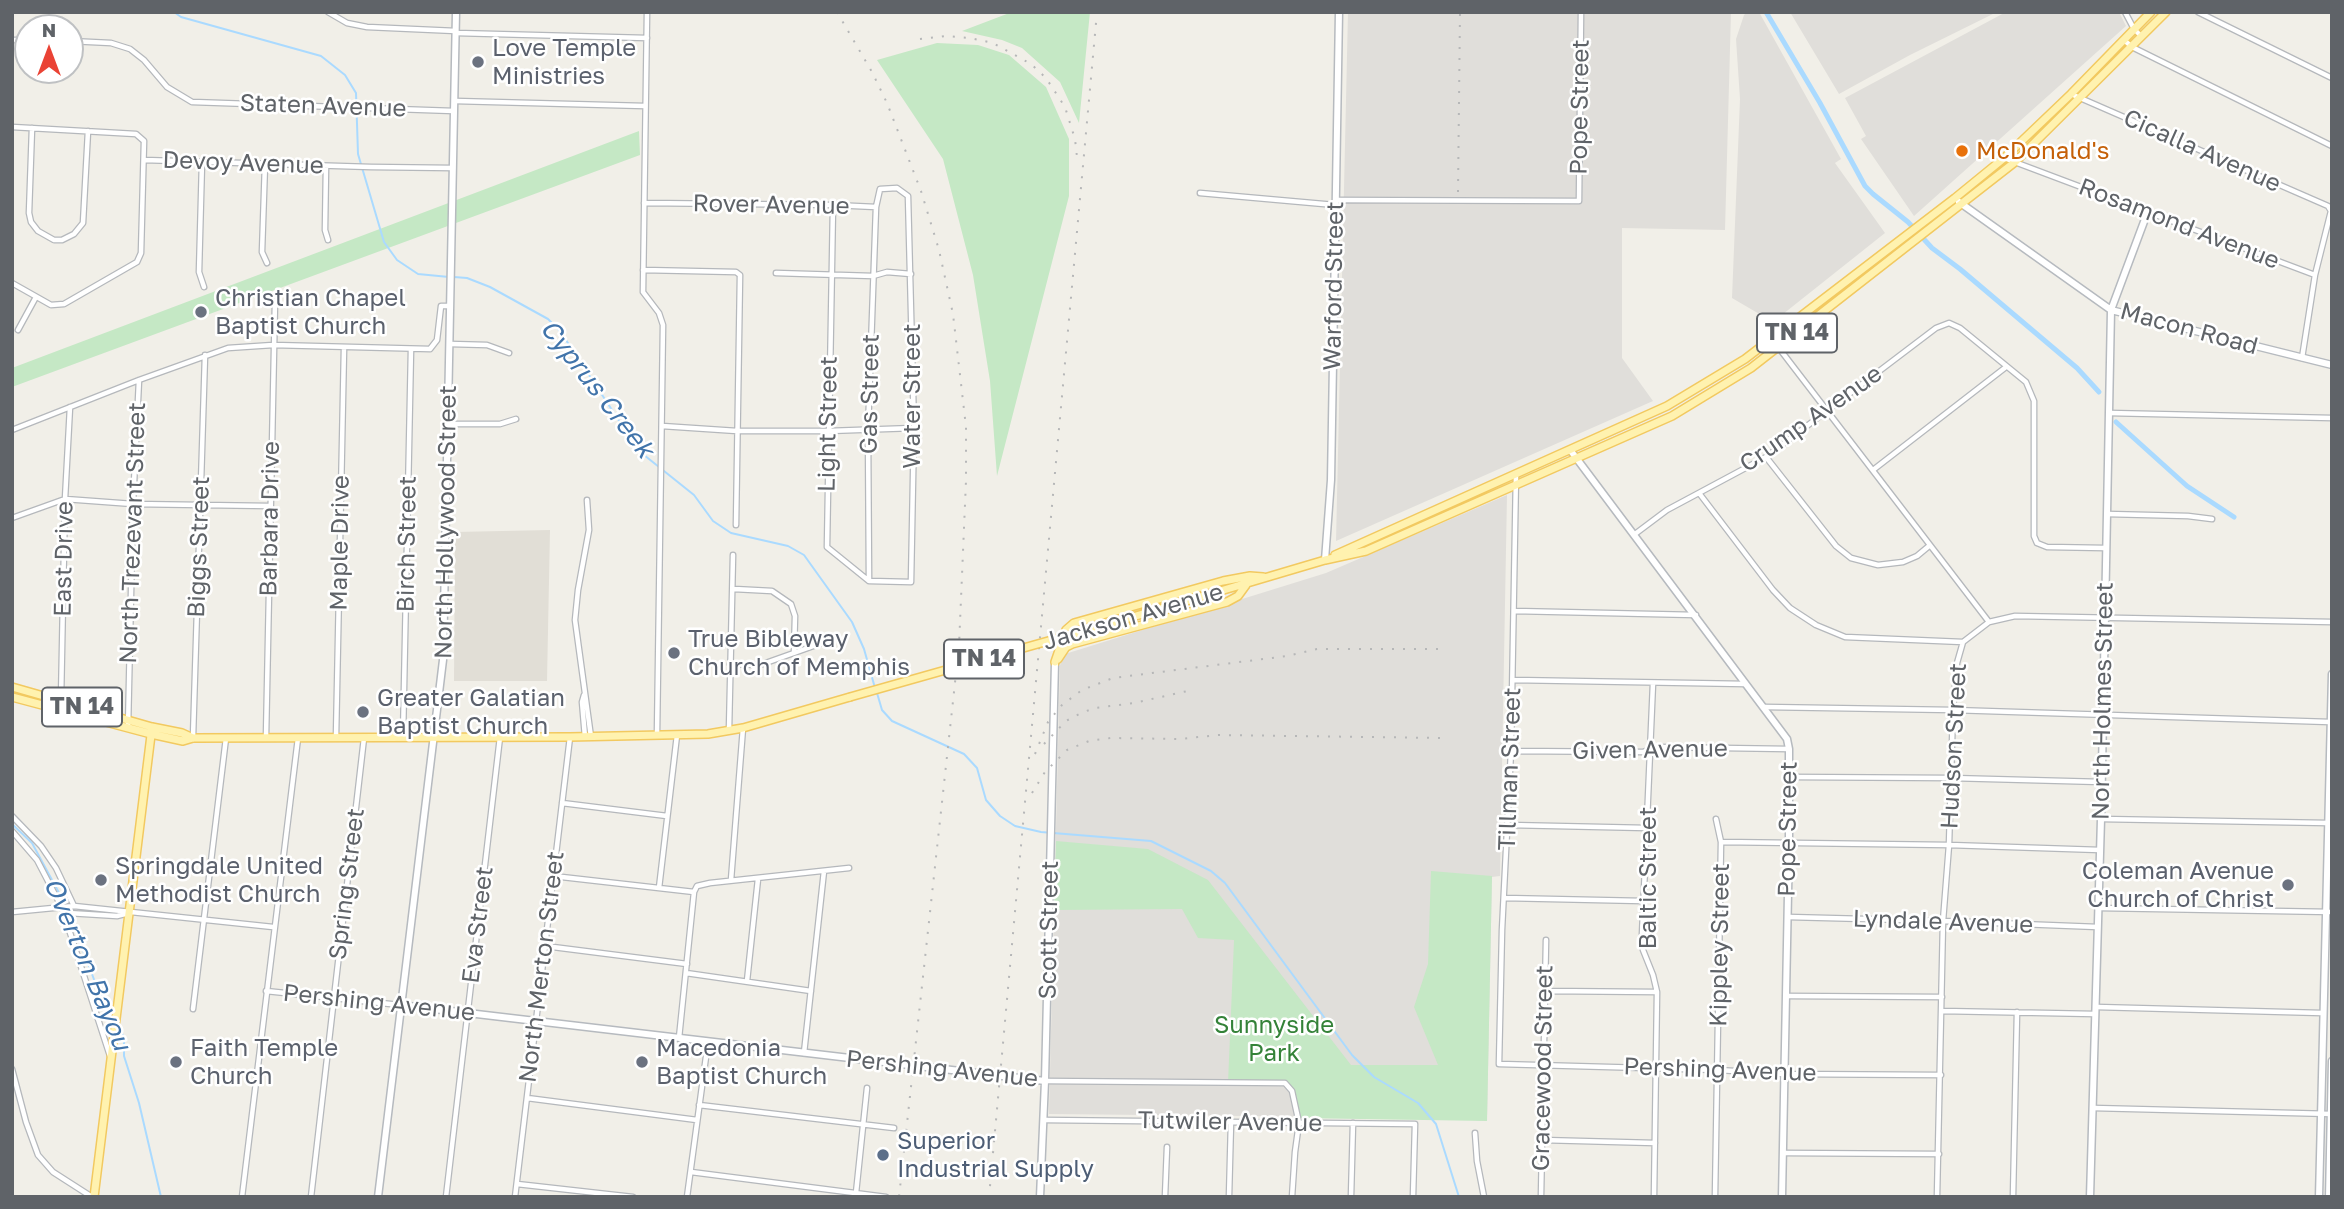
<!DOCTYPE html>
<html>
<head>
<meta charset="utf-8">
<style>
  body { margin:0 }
  #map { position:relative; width:2344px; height:1209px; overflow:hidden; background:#f1efe8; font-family:"Golos Text",sans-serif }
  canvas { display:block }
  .frame { position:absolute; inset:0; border:14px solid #5f6368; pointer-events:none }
  .north { position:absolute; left:14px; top:14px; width:70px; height:70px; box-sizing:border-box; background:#fff; border:2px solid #bfc1c3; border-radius:50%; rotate:0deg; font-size:19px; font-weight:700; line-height:28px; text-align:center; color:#5f6368 }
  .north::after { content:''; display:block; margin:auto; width:24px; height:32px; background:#ea4335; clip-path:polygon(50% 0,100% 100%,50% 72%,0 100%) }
</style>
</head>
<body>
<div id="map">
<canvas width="2344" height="1209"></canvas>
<div class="frame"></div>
<div class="north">N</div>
</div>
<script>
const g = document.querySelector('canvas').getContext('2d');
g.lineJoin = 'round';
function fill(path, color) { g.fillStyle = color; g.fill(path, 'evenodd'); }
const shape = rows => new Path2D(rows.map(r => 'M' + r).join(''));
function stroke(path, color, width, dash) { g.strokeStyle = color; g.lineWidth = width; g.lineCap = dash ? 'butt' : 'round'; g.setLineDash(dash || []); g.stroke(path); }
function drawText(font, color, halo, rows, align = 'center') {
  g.font = font + ' "Golos Text",sans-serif'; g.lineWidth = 5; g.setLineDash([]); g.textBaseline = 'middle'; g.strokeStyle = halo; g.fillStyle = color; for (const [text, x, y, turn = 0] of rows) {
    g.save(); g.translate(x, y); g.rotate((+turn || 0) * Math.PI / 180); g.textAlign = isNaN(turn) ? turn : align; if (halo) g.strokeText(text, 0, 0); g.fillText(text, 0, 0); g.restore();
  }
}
const industrial = shape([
  [1348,12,1731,12,1725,230,1622,228,1622,358,1653,401,1336,541],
  [1747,12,1759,12,1841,159,1835,163,1885,233,1773,322,1732,298,1740,99,1736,39,1744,15],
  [1790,12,1997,12,1910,55,1839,94],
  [2006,12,2119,12,2126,26,1914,216,1861,139,1866,136,1845,98],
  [1507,495,1500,876,1492,877,1487,1121,1441,1118,1049,1114,1060,665,1065,654,1326,573]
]);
const education = shape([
  [550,530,547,681,454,681,455,532]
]);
const green = shape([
  [1012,12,1090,12,1079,123,1060,82,1022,48,1002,40,962,31],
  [937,43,978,45,1009,55,1046,87,1069,139,1069,196,997,476,990,381,973,275,943,159,877,60],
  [639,131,640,155,12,387,12,368],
  [1056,841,1148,849,1208,880,1351,1065,1438,1065,1414,1007,1428,964,1431,871,1492,876,1487,1121,1297,1118,1292,1091,1285,1083,1228,1083,1234,940,1198,938,1182,909,1054,910]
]);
const stream = shape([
  [174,12,181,17,321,56,345,75,356,93,358,154,384,242,397,260,418,274,449,277],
  [454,277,467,278,490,287,548,319,560,331,639,451,694,495,713,521,731,533,788,546,804,555,852,622,864,649,875,688],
  [877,693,882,710,892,721,964,754,977,768,986,800,1000,816,1015,826,1041,832,1151,841,1211,871,1225,883,1352,1055,1374,1077,1418,1103,1436,1124,1459,1197],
  [12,824,32,843,65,904],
  [70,916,98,990,113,1017],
  [118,1025,124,1038,124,1056,139,1103,161,1197]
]);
const canal = shape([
  [1766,12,1820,103,1865,186,1873,194,1908,222,1932,248,1960,269,2077,368,2099,392],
  [2116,422,2187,486,2234,517]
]);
const street = shape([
  [328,12,347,23,367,27,456,31],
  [647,12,643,292,659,313,663,325,657,735],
  [2125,12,2134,29,2141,36],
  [2198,12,2332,78],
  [456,33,647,38],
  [12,40,28,40],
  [2124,40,2132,47,2332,146],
  [70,41,111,43,130,49,144,60,167,87,192,102,454,111],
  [2071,94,2328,206,2331,211,2315,275,2302,358],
  [455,101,645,106],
  [12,127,136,134,144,141,141,253,137,262,64,304,51,305,12,283],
  [32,128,29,213,31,222,38,231,54,240,62,240,74,234,83,223,88,131],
  [2004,158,2315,275],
  [144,160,371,167,453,168],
  [202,162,199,272,204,287],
  [265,164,262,252,267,263],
  [326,166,325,230,328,240],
  [1200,193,1335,205],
  [1336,200,1579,201,1581,12],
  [644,203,833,205,876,207,880,189,897,188,908,196,914,428,911,582,869,581,827,547,833,205],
  [643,270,736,272,740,275,736,525],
  [776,273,873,276,887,272,911,274],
  [18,330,36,297],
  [1772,339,1989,622],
  [450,344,487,345,509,353],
  [2109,413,2332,418],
  [448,424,500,424,516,419],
  [662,426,737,431,828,431,914,428],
  [12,430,139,380,228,348,273,345,430,349,437,340,441,306,450,306],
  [1766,457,1836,546,1851,558,1878,565,1903,562,1917,556,1929,546],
  [1873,470,2006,367],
  [1516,474,1511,751,1502,930,1499,1064,1718,1070,1784,1074,1941,1075],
  [1699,493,1773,590,1790,608,1816,625,1845,637,1963,642],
  [587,500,589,530,578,590,575,620,591,737],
  [2107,514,2188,516,2212,519],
  [12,518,65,499,133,504,270,506],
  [1635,534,1667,510,1766,457,1936,328,1949,323,1960,328,2026,382,2034,401,2034,536,2037,543,2047,547,2105,548],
  [869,581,868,430,876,207],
  [734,589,772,591,791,604,795,616,794,653],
  [1514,611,1696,615],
  [730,664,760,665,836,638],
  [1513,680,1746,684],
  [1653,683,1642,935,1643,950,1653,975,1657,992,1654,1197],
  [584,695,582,702,585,737],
  [61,700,65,499,70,407],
  [1765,707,1953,710,2330,722],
  [128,728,133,504,139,380],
  [729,730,733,555],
  [193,737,205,355],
  [266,737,275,301],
  [336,737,344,348],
  [403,737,411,349],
  [1511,751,1643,752,1656,747,1789,749],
  [1789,777,1951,778,2102,782],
  [562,803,667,816],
  [12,816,41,846,56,868,74,906],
  [2101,819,2328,823],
  [1509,825,1647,828],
  [12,831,37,860,62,908,110,1056],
  [1721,842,1949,845,2100,850],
  [553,876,694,892,697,886,710,883,849,868],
  [731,880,743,728],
  [659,888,677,735],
  [1504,898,1643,901],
  [2099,908,2332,912],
  [62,909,68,913,117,916,129,913],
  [12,912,74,906,273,927],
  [1788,917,1943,921,2098,927],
  [545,946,687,964],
  [686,973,811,991],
  [747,981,758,879],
  [266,991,400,1005],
  [1545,991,1657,992],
  [1786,996,1942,997],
  [2096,1007,2322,1013],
  [193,1009,226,738],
  [1942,1011,2095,1014],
  [679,1038,694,892],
  [804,1053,824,871],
  [12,1069,26,1122,38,1155,53,1172,92,1197],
  [1045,1081,1285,1083,1292,1091,1299,1123,1295,1152,1292,1197],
  [527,1098,697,1120],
  [699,1105,894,1128],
  [2093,1108,2332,1114],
  [1044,1120,1415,1124,1413,1197],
  [1475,1133,1477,1161,1484,1197],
  [1542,1140,1655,1143],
  [1783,1153,1939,1154],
  [691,1172,886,1197],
  [517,1184,633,1197],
  [856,1193,867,1088],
  [242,1197,298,738],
  [311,1197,364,738],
  [446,1197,500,737],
  [515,1197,570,737],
  [687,1197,708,1042],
  [1165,1197,1167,1147],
  [1229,1197,1231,1122],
  [1351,1197,1353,1123],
  [1541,1197,1546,940],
  [1715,1197,1721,842,1716,819],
  [1937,1197,1943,921,1949,845,1953,710,1957,663,1963,642,1989,622,2015,616,2332,622],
  [2013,1197,2017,1012]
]);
const secondary = shape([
  [1959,202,2111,310,2332,365],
  [1571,451,1787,739,1789,749,1789,843,1782,1197],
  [1325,560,1331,480,1339,12],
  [400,1005,1045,1081],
  [378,1197,443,660,456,12],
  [1040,1197,1045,1081,1055,662],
  [2090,1197,2101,819,2111,310,2148,211],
  [2319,1197,2332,674],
  [2329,1197,2332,1061]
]);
const primary = shape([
  [1335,555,1667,406,1745,359,1955,198,2004,158,2071,94,2151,12],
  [1119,621,1325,560,1366,551,1672,416,1751,368,2015,162,2166,12],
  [1058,659,1066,647,1072,644,1227,602,1238,596,1246,585],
  [1055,662,1066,630,1074,623,1223,581,1250,576,1263,577],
  [12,687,152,727,182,733,193,738],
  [12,697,151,734,183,741,193,738,570,737,708,734,743,728,850,697],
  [94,1197,152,727]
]);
const rail = shape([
  [837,12,872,72,887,103,921,191,939,250,953,314,966,427,966,481,959,646,899,1197],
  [920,39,947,36,970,38,993,43,1031,64,1046,78,1065,107,1075,139,1077,157],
  [1458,192,1460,12],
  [1044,744,1066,721,1081,713,1095,708,1134,703,1192,690],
  [1035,754,1048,722,1062,705,1082,690,1113,678,1287,656,1317,649,1446,649],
  [1032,793,1045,772,1067,750,1089,741,1111,738,1180,739,1218,735,1443,738],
  [989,1197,1097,12]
]);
const primaryBridge = shape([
  [850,697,1119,621]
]);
const markers = [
  [478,62,7,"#6b7280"],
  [1962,151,7,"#e8710a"],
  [201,312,7,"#6b7280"],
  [674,653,7,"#6b7280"],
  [363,712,7,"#6b7280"],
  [101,880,7,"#6b7280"],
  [2288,885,7,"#6b7280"],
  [176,1062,7,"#6b7280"],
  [642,1062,7,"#6b7280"],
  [883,1155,7,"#5c6f8a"]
];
const shields = [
  [1797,333,80],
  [984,659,80],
  [82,707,80]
];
const shieldNames = [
  ["TN 14",1797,333],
  ["TN 14",984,659],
  ["TN 14",82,707]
];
const worshipNames = [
  ["Love Temple",492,48],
  ["Ministries",492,76],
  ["Christian Chapel",215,298],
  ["Baptist Church",215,326],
  ["True Bibleway",688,639],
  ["Church of Memphis",688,667],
  ["Greater Galatian",377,698],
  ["Baptist Church",377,726],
  ["Springdale United",115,866],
  ["Methodist Church",115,894],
  ["Coleman Avenue",2274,871,"right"],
  ["Church of Christ",2274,899,"right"],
  ["Faith Temple",190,1048],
  ["Church",190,1076],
  ["Macedonia",656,1048],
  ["Baptist Church",656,1076]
];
const streetNames = [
  ["Staten Avenue",323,106,2],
  ["Pope Street",1580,107,-89],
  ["Cicalla Avenue",2202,151,24],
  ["Devoy Avenue",243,163,2],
  ["Rover Avenue",771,205,1],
  ["Rosamond Avenue",2179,224,21],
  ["Warford Street",1334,286,-89],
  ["Macon Road",2189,329,15],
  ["Gas Street",870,394,-89],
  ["Water Street",912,396,-90],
  ["Crump Avenue",1811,419,-35],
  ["Light Street",828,424,-89],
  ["Barbara Drive",270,519,-89],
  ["North Hollywood Street",446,522,-89],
  ["North Trezevant Street",133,533,-88],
  ["Maple Drive",340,543,-89],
  ["Birch Street",407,544,-89],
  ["Biggs Street",199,547,-88],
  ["East Drive",64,559,-89],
  ["Jackson Avenue",1133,617,-16],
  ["North Holmes Street",2103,701,-89],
  ["Hudson Street",1954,746,-87],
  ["Given Avenue",1650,750,-1],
  ["Tillman Street",1510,769,-88],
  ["Pope Street",1788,829,-89],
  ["Baltic Street",1648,878,-90],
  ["Spring Street",347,884,-83],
  ["Lyndale Avenue",1943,922,2],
  ["Eva Street",478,925,-83],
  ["Scott Street",1049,930,-89],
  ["Kippley Street",1720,945,-89],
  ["North Merton Street",542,967,-83],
  ["Pershing Avenue",379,1003,6],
  ["Gracewood Street",1543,1068,-89],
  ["Pershing Avenue",942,1069,6],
  ["Pershing Avenue",1720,1070,2],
  ["Tutwiler Avenue",1230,1122,1]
];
const foodNames = [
  ["McDonald's",1976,151]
];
const parkNames = [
  ["Sunnyside",1274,1025],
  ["Park",1274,1053]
];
const serviceNames = [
  ["Superior",897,1141],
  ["Industrial Supply",897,1169]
];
const waterNames = [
  ["Cyprus Creek",597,389,52],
  ["Overton Bayou",87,964,67]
];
fill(industrial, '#e0deda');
fill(education, '#e1ded6');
fill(green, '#c5e8c5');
stroke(stream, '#aadaff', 2);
stroke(canal, '#aadaff', 5);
stroke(street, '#b5b8bc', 7);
stroke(secondary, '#b6babf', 9);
stroke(primary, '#f2c960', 10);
stroke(street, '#fff', 4.5);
stroke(secondary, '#fff', 6);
stroke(primary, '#fff2af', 7);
stroke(rail, '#b6b7b8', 2, [2, 9]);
stroke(primaryBridge, '#f2c960', 10, []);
stroke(primaryBridge, '#fff2af', 7);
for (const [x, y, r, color] of markers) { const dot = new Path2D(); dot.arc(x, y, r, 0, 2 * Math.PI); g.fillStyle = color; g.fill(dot); stroke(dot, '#fff', 2.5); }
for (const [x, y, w] of shields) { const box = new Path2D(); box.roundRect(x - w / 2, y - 19.5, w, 39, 5); g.fillStyle = '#fff'; g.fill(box); stroke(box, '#5f6368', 2); }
drawText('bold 23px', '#5f6368', null, shieldNames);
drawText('24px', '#5b616d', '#fff', worshipNames, 'left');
drawText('24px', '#5f6368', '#fff', streetNames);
drawText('24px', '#c56008', '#fff', foodNames, 'left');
drawText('24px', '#348238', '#fff', parkNames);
drawText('24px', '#4e5e75', '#fff', serviceNames, 'left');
drawText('italic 26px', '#4174aa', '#fff', waterNames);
</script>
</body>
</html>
